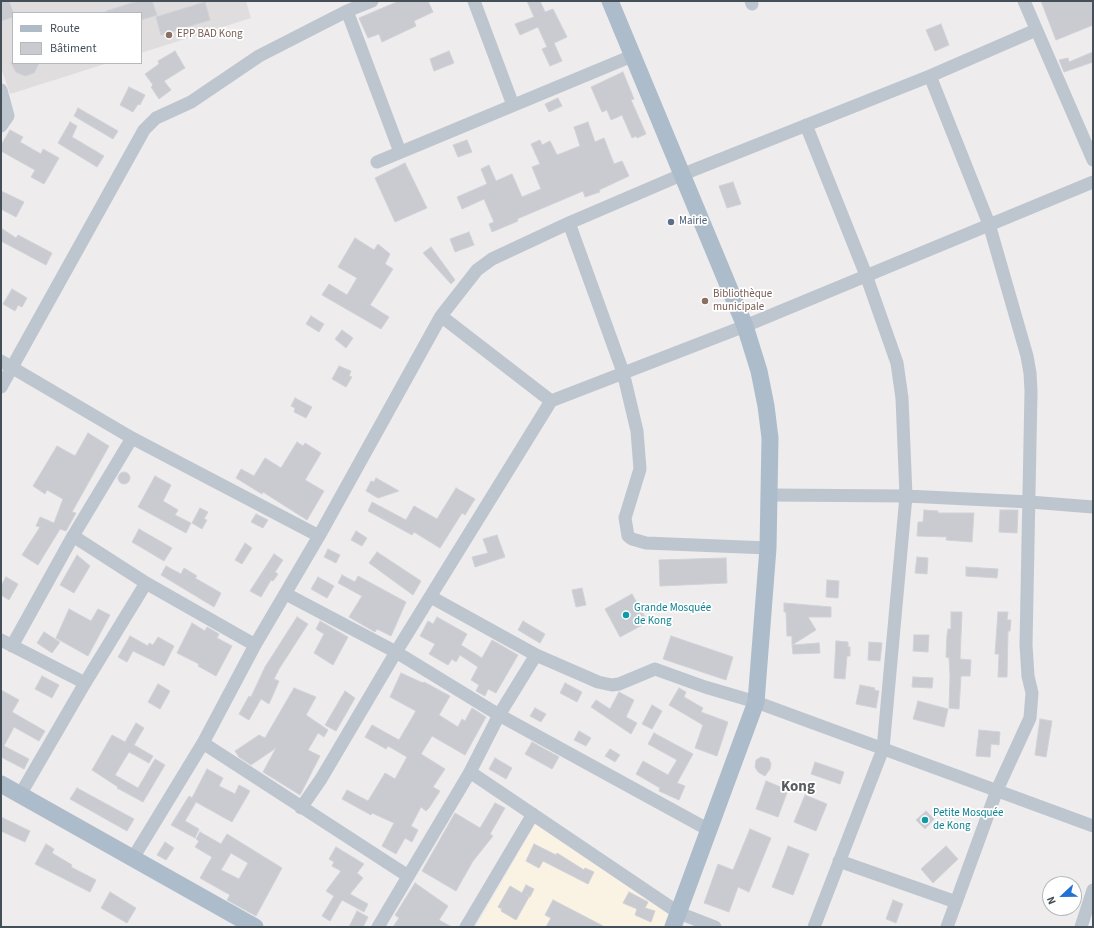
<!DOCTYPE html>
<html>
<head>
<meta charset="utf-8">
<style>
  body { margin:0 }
  #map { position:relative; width:1094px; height:928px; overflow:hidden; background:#eeecec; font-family:"Source Sans 3",sans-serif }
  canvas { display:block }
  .frame { position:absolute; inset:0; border:2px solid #454f58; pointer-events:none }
  .legend { position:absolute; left:12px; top:12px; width:130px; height:52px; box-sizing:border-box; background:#fff; border:1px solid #b5b9bc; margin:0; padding:5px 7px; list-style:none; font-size:12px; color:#454f58 }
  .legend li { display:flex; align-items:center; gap:8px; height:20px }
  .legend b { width:20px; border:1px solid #b5b9bc }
  .north { position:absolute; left:1042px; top:876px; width:40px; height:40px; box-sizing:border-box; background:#fff; border:1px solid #b5b9bc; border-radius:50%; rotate:248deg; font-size:11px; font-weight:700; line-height:16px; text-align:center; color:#454f58 }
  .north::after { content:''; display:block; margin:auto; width:14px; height:18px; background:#2272d2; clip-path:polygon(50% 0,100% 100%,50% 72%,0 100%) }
</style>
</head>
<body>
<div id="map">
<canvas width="1094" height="928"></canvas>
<div class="frame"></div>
<ul class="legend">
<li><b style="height:5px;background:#acbcca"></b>Route</li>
<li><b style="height:11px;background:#c9cbd1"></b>Bâtiment</li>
</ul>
<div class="north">N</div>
</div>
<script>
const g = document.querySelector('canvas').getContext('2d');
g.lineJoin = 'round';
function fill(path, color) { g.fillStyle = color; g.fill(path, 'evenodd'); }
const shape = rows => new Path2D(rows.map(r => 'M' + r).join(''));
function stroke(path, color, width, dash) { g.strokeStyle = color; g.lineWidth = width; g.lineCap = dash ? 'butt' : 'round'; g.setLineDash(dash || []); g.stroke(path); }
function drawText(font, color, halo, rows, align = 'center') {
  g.font = font + ' "Source Sans 3",sans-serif'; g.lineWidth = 3.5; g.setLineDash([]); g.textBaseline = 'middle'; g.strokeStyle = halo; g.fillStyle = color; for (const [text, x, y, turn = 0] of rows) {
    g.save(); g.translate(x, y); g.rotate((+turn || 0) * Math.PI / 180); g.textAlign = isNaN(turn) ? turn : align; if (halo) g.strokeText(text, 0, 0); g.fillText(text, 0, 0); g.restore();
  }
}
const commercial = shape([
  [535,824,668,914,663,927,476,927]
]);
const education = shape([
  [1,1,246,1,251,18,141,53,141,13,13,13,13,63,108,63,10,94,1,67]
]);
const building = shape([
  [1,1,9,1,13,12,13,17,1,21,1,1],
  [138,1,152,1,157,15,141,20,141,13,107,13,106,11,138,1],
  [399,1,428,1,433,12,414,21,416,26,382,42,379,34,368,38,359,18,399,1],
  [527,1,540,1,545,12,553,9,567,37,554,43,562,61,550,66,542,49,547,47,538,27,520,35,515,24,534,17,527,1],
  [1041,1,1093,1,1093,25,1056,40,1041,1],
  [205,2,210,20,161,35,156,17,205,2],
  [941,24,949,45,935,51,926,30,941,24],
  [175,51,185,68,164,81,171,90,159,99,151,87,153,85,145,74,159,64,158,61,175,51],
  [449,51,454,63,434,71,430,59,449,51],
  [1093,52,1093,62,1064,72,1059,60,1068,58,1069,62,1093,52],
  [11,63,39,63,34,73,25,76,16,72,11,63],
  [623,72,634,99,631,100,646,134,637,138,636,136,632,138,622,115,611,120,607,110,602,112,591,87,623,72],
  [129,87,145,95,140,105,138,104,133,112,120,105,129,87],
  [558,98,562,106,549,112,545,104,558,98],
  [78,108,118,131,113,139,74,116,78,108],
  [70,122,77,126,72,137,104,156,97,167,58,143,70,122],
  [588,122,595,142,604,138,614,164,622,161,629,176,599,190,600,192,585,197,583,191,517,219,518,221,492,232,489,224,494,222,484,199,462,209,457,197,487,184,481,169,489,165,496,181,512,174,522,197,541,189,532,167,540,164,531,144,540,140,542,145,550,141,557,155,580,146,574,127,588,122],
  [10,130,23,137,20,142,41,154,43,149,59,158,44,184,31,177,35,170,1,151,1,145,10,130],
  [467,140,472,152,458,157,453,145,467,140],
  [405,163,427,208,395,222,375,178,405,163],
  [733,182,741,204,727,208,719,186,733,182],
  [1,191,24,202,16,217,1,209,1,191],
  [1,228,16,238,18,235,52,253,46,265,1,241,1,228],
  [469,232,474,245,455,252,450,239,469,232],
  [355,238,374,250,378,244,390,254,385,264,393,269,370,305,389,317,381,329,322,295,329,284,347,295,357,278,338,267,355,238],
  [431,247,455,280,451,284,423,253,431,247],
  [12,289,27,298,22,307,18,305,15,311,3,304,12,289],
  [311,316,324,324,319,332,306,324,311,316],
  [342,330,353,338,346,348,335,339,342,330],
  [339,366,351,371,349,376,352,377,346,387,332,379,339,366],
  [295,398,312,407,306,418,294,412,295,408,291,406,295,398],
  [88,433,109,446,72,512,76,513,66,531,60,529,38,565,22,555,40,527,36,526,40,517,54,523,63,499,47,490,45,494,33,486,57,446,75,456,88,433],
  [297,442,303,446,305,443,321,453,305,480,324,491,307,520,263,492,262,494,236,478,241,469,254,476,265,458,281,468,297,442],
  '118 478a6 6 0 1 1 12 0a6 6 0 1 1-12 0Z',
  [155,476,171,485,163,501,178,510,175,515,191,523,186,533,138,507,155,476],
  [376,478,399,491,378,498,366,491,371,481,374,482,376,478],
  [456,488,475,499,465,515,462,513,440,548,414,532,412,535,368,511,372,502,406,520,414,506,437,519,456,488],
  [200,508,208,512,204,519,207,520,202,529,192,523,200,508],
  [924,510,938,511,938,513,974,513,972,542,946,540,947,537,917,536,918,522,923,522,924,510],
  [1000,510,1018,510,1017,533,999,532,1000,510],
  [256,514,268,520,263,528,251,522,256,514],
  [139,529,172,548,164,561,132,542,139,529],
  [356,531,367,538,362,546,351,540,356,531],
  [497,535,505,557,475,567,472,557,488,553,483,539,497,535],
  [245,543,252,548,242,564,235,560,245,543],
  [328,549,340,555,336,563,324,557,328,549],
  [377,552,421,581,413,595,369,563,377,552],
  [274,554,283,560,275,572,278,574,273,581,271,580,261,597,250,591,274,554],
  [77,555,90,566,74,593,60,585,77,555],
  [917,557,928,558,927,574,915,573,917,557],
  [726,558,727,583,660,586,659,560,726,558],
  [166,566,181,574,184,568,197,576,195,578,221,593,214,607,161,575,166,566],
  [966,567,998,569,997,578,966,576,966,567],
  [342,575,355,582,358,576,406,602,391,636,377,629,375,632,349,617,362,596,338,583,342,575],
  [6,577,18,584,9,600,1,595,1,586,6,577],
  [318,577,334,586,327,598,311,589,318,577],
  [827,580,839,581,838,598,826,597,827,580],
  [582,588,586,605,576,607,572,590,582,588],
  [632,594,648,622,620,637,605,609,632,594],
  [784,603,831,607,831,617,808,617,816,630,792,645,792,636,787,636,786,612,784,612,784,603],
  [69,609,91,621,98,609,110,615,88,656,56,638,69,609],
  [951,612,962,612,960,659,971,660,970,676,961,676,959,709,949,708,950,676,949,658,946,657,947,635,948,629,951,629,951,612],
  [998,612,1008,612,1007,620,1011,620,1010,631,1008,631,1007,677,998,677,999,654,995,654,998,612],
  [297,617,308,624,279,669,274,679,279,681,269,704,261,699,249,720,239,714,249,696,251,697,265,667,297,617],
  [437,617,467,634,461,645,482,658,492,640,518,655,496,693,488,689,485,696,476,691,479,685,471,680,478,667,460,655,456,662,452,659,448,665,429,654,435,644,420,636,428,621,433,624,437,617],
  [320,621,348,637,333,665,314,653,324,634,316,629,320,621],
  [523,621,545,634,540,643,518,630,523,621],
  [192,623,205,631,207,627,219,634,217,638,232,646,216,676,198,666,199,664,177,653,192,623],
  [44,632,60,642,52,653,37,643,44,632],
  [914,635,929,635,928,652,913,651,914,635],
  [130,636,148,646,149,643,153,645,158,637,174,646,164,666,133,651,127,662,118,657,130,636],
  [671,636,733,657,726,680,663,659,671,636],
  [836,641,848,642,848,647,850,647,850,656,847,656,845,679,834,678,836,641],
  [869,642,882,643,880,661,868,660,869,642],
  [819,643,820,653,793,654,792,645,819,643],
  [401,673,423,683,424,682,450,696,439,715,458,727,462,719,465,721,472,708,486,717,465,755,432,736,421,754,445,769,433,787,440,791,429,808,426,811,421,807,411,826,418,830,412,842,405,838,396,854,382,846,394,823,372,813,371,815,342,799,347,790,368,801,385,773,395,779,407,757,388,746,386,749,365,737,372,725,399,740,416,711,390,697,401,673],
  [42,676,59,685,52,698,35,689,42,676],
  [913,677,933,678,932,688,912,687,913,677],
  [565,683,582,692,577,702,560,693,565,683],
  [158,684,170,691,160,709,148,702,158,684],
  [860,685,875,688,874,690,879,691,876,708,856,704,860,685],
  [294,688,316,697,306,715,328,730,324,737,318,733,308,750,320,756,300,795,263,772,276,748,251,765,239,757,235,751,259,735,265,738,294,688],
  [679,688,686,692,684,697,703,708,701,712,728,722,717,756,695,748,703,725,669,705,679,688],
  [1,690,19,700,12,712,45,731,39,741,14,727,4,746,29,759,24,769,1,757,1,690],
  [345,691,355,698,336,731,325,725,345,691],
  [619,692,634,700,626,717,637,723,631,734,591,707,596,700,610,709,619,692],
  [918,701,948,709,944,727,913,719,918,701],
  [652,705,662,711,652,729,642,724,652,705],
  [535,708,546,714,541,722,530,716,535,708],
  [1040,719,1052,721,1046,757,1035,755,1040,719],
  [136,723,144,728,134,745,153,756,149,763,129,752,115,775,138,788,155,759,165,765,143,802,117,788,118,787,92,770,112,735,125,742,136,723],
  [979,730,1000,732,999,745,991,744,990,757,976,756,979,730],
  [579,731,591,738,586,746,574,740,579,731],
  [654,733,693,754,677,783,685,786,679,800,659,791,660,788,636,774,643,761,668,775,677,760,648,744,654,733],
  [532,742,559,757,552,769,525,754,532,742],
  [610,749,620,755,615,762,605,756,610,749],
  [761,757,769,759,771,764,770,769,765,776,758,772,755,767,756,760,761,757],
  [495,758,512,768,506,779,489,769,495,758],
  [815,762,844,772,840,784,811,774,815,762],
  [207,769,223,778,219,786,235,794,239,785,250,791,232,822,196,802,185,821,199,829,195,838,171,825,189,796,192,798,207,769],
  [766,781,788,790,778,817,756,809,766,781],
  [77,788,134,819,127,831,70,799,77,788],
  [805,795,827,804,816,831,794,822,805,795],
  [495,803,505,808,490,834,493,836,473,861,456,891,422,871,455,813,480,828,495,803],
  [926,811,934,819,925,829,916,820,926,811],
  [1,817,30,831,25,842,1,831,1,817],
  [750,829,771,838,749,892,738,887,729,912,704,903,718,864,733,870,750,829],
  [200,832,221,844,227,834,282,868,256,916,227,900,230,895,200,878,212,857,195,847,199,841,196,839,200,832],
  [231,853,248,863,239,879,221,870,231,853],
  [165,842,174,848,166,860,157,855,165,842],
  [46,844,54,849,52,853,72,865,71,867,96,880,90,892,35,864,46,844],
  [534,844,556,855,557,853,584,870,585,868,594,872,588,884,543,861,539,868,526,861,534,844],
  [788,846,809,854,793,895,772,887,788,846],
  [946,846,958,859,933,883,921,869,946,846],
  [336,847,364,864,357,873,363,878,350,894,368,904,364,912,342,900,330,921,322,916,334,896,326,891,341,871,332,866,334,862,329,859,336,847],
  [415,883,448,906,439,920,452,927,393,927,399,918,395,915,415,883],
  [526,885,534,889,530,897,525,894,529,897,516,920,501,911,502,909,498,907,510,886,522,893,526,885],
  [110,892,136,908,127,923,101,908,110,892],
  [629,892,648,902,645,908,655,911,651,922,635,915,637,909,623,903,629,892],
  [553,900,605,927,546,927,551,918,545,915,553,900],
  [893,900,903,904,896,923,886,919,893,900],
  [357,911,368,917,363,927,349,927,357,911]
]);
const minor = shape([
  [474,1,513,105],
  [751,1,752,4],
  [1024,1,1093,160],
  [347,11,400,152],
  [930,76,989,224,1027,356,1030,373,1031,391,1026,645,1028,676,1032,693,1030,718,997,790,947,927],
  [1,90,8,116,1,126],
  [806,125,866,275,897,363,902,398,906,496,883,749,814,927],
  [377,162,632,56],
  [569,223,623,372,637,431,640,469,625,518,628,536,632,539,646,543,768,548],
  [441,316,551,401],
  [1,361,132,438,319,536],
  [1,387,144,130,156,118,191,102,259,56,347,11,372,1],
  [770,495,906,496,1030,502,1093,507],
  [73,536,146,583],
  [286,594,396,652,499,715,709,830],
  [431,597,536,655,598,682,612,685,619,684,655,669,705,687,756,702,1093,826],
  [1,640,85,683,146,583,255,645],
  [12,646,73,536,132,438],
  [203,743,408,876],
  [470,772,679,913,715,927],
  [20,795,85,683],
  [301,808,321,779,396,652,551,401,745,326,1093,182],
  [133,858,203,743,255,645,319,536,441,316,477,270,492,259,569,223,681,175,930,76,1036,30],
  [839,861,956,902],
  [378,927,470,772,499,715,536,655],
  [466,927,533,814],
  [1081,927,1093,890]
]);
const major = shape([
  [610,1,745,326,759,371,766,406,770,438,768,548,756,702,673,927],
  [1,784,255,927]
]);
const markers = [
  [169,35,4,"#8d6e63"],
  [671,222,4,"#5c6f8a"],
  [705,301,4,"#8d6e63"],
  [626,615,4,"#0f9aa8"],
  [925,820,4,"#0f9aa8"]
];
const educationNames = [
  ["EPP BAD Kong",177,35],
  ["Bibliothèque",713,295],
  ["municipale",713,308]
];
const serviceNames = [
  ["Mairie",679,222]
];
const cultureNames = [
  ["Grande Mosquée",634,609],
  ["de Kong",634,622],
  ["Petite Mosquée",933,814],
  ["de Kong",933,827]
];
const districtNames = [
  ["Kong",798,788]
];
fill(commercial, '#faf3e4');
fill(education, '#dfdddd');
fill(building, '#c9cbd1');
stroke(building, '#d0d2d7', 1);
stroke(minor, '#bdc6ce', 13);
stroke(major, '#acbcca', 17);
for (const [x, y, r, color] of markers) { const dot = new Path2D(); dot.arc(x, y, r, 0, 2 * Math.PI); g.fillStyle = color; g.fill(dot); stroke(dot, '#fff', 1.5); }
drawText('11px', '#785e54', '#fff', educationNames, 'left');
drawText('11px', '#4e5e75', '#fff', serviceNames, 'left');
drawText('11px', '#0d838f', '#fff', cultureNames, 'left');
drawText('bold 15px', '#595c60', '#fff', districtNames);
</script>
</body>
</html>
